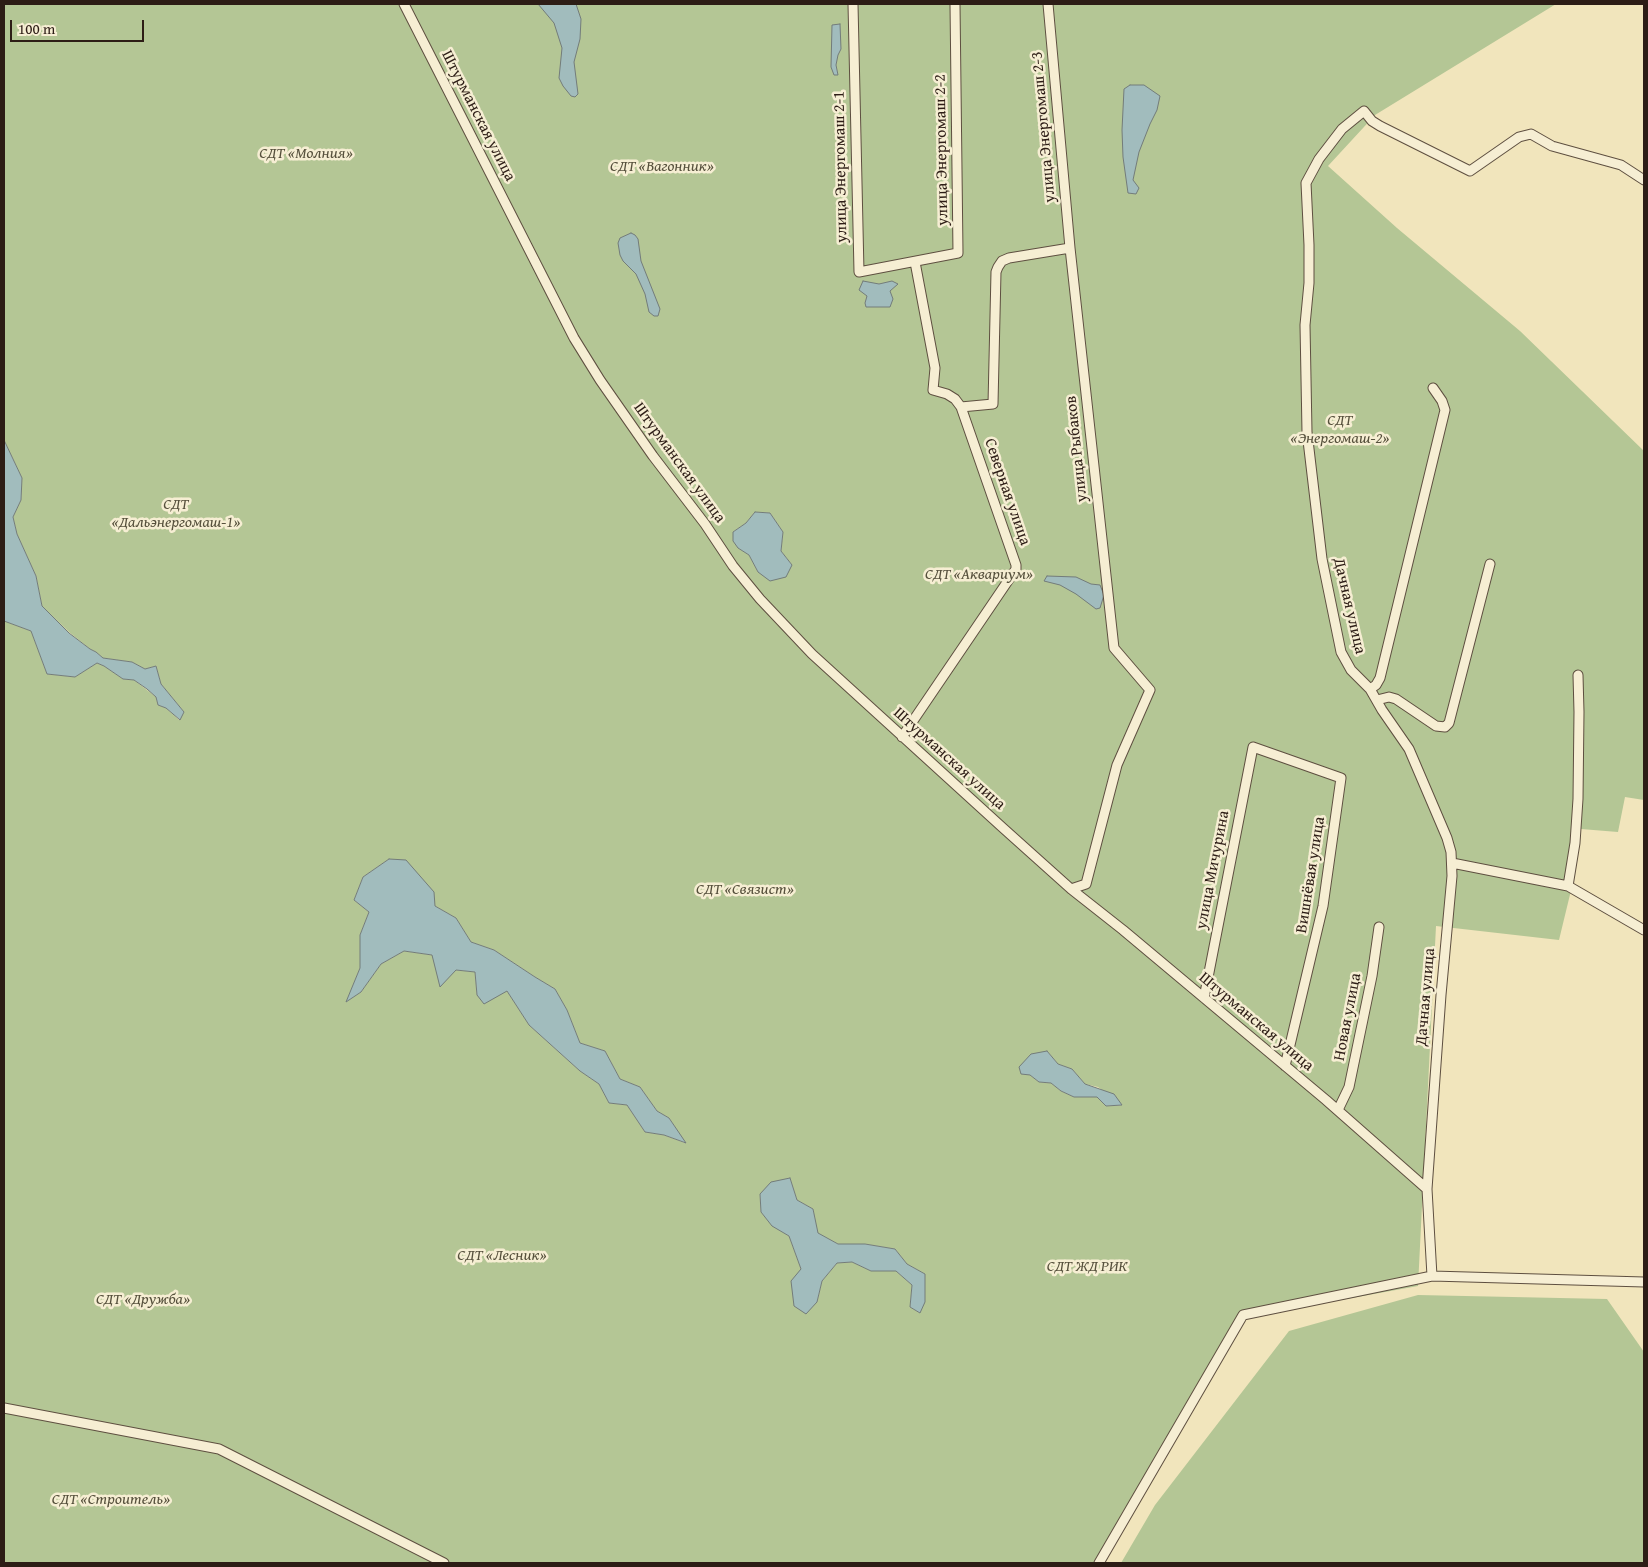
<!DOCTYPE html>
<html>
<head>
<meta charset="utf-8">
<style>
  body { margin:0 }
  #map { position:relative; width:1648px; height:1567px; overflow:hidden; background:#f1e5bc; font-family:"Gentium Book Plus",serif }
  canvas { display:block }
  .frame { position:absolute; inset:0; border:5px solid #2d1d16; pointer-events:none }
  .scale { position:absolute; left:10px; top:20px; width:134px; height:22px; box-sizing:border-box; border:2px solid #2d1d16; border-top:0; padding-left:6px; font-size:15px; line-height:18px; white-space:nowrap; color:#2d1d16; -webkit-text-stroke:4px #f6eed3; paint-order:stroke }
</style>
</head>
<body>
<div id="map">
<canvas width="1648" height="1567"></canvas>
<div class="frame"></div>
<div class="scale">100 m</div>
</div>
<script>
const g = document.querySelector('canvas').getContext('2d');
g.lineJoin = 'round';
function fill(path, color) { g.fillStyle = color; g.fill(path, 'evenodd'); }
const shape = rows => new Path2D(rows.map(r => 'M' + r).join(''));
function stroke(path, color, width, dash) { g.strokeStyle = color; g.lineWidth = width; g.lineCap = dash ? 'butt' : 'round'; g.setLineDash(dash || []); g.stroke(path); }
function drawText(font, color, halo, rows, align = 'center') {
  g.font = font + ' "Gentium Book Plus",serif'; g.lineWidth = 5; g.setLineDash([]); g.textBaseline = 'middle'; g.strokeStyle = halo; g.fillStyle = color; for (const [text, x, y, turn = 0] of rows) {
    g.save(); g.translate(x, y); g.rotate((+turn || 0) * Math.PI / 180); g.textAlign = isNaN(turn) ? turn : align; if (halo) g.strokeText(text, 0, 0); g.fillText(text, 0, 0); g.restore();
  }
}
const green = shape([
  [4,4,1556,4,1375,115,1328,166,1397,228,1520,331,1644,451,1644,800,1625,797,1618,832,1581,829,1574,878,1559,940,1436,926,1418,1286,1247,1317,1103,1563,4,1563,4,621,31,631,47,674,75,677,97,663,104,666,123,679,134,680,156,697,158,705,166,708,179,720,184,712,161,684,156,666,145,669,132,662,103,658,96,652,90,649,69,632,42,606,36,576,17,534,13,517,21,500,22,478,4,440],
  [755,512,770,513,783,532,781,551,792,565,758,572,749,555,739,548,733,532,746,523],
  [389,859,435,906,456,918,471,942,494,950,535,977,555,989,567,1010,580,1043,605,1051,620,1079,640,1087,657,1111,669,1118,685,1143,664,1135,645,1132,627,1105,609,1103,599,1084,580,1071,529,1025,507,991,477,995,475,972,456,970,432,955,404,951,381,964,361,992,347,1001,360,968,360,935,369,912,354,900,363,877],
  [1047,1051,1058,1064,1072,1069,1085,1084,1098,1087,1122,1105,1106,1106,1097,1097,1074,1097,1061,1091,1051,1083,1039,1082,1030,1075],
  [790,1178,797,1200,813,1209,817,1233,838,1244,865,1244,895,1249,907,1264,925,1274,920,1313,910,1307,912,1285,896,1271,871,1271,852,1262,837,1263,822,1281,817,1302,801,1269,789,1236,772,1225,761,1212,760,1194],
  [1418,1295,1607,1299,1644,1352,1644,1563,1121,1563,1155,1505,1289,1331]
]);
const water = shape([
  [538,4,576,4,581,19,580,39,574,62,578,94,575,97,571,96,563,86,559,78,562,48,554,23,538,4],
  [840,24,841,49,838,55,836,65,838,75,834,75,831,67,832,25,840,24],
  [1130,85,1144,85,1160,96,1157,110,1150,124,1139,152,1133,180,1139,188,1136,194,1128,193,1123,157,1122,130,1124,89,1130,85],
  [631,233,635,235,638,239,641,261,660,309,658,316,654,316,649,312,645,294,636,274,623,261,620,255,618,243,620,238,631,233],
  [863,281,879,284,892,281,898,284,890,291,893,299,890,307,866,307,865,303,867,296,859,290,863,281],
  [4,440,22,478,21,500,13,517,17,534,36,576,42,606,69,633,90,649,96,652,103,658,132,662,145,669,156,666,161,684,184,712,180,720,166,708,158,705,156,697,147,689,134,680,123,679,104,666,97,663,75,677,47,674,31,631,4,621,4,440],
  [755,512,770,513,783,532,781,551,792,565,786,577,770,581,758,572,749,555,738,548,733,541,733,532,746,523,755,512],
  [1047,576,1076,577,1091,584,1100,585,1104,595,1100,608,1096,609,1076,594,1060,585,1044,581,1047,576],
  [389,859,406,860,434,892,435,906,456,918,471,942,494,950,535,977,555,989,567,1010,580,1043,605,1051,620,1079,640,1087,657,1111,669,1118,686,1143,664,1135,645,1132,627,1105,609,1103,599,1084,580,1071,529,1025,507,991,484,1004,477,995,475,972,456,970,440,987,432,955,404,951,381,964,361,992,346,1002,360,968,360,935,369,912,354,900,363,877,389,859],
  [1047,1051,1058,1064,1072,1069,1085,1084,1114,1094,1122,1105,1106,1106,1097,1097,1074,1097,1061,1091,1051,1083,1039,1082,1030,1075,1021,1074,1019,1067,1031,1054,1047,1051],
  [790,1178,797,1200,813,1209,818,1233,838,1244,865,1244,895,1249,907,1264,925,1274,925,1302,920,1313,910,1307,912,1285,896,1271,871,1271,852,1262,837,1263,822,1281,817,1302,806,1314,794,1306,791,1281,801,1269,789,1236,772,1226,761,1212,760,1194,771,1182,790,1178]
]);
const minor = shape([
  [404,4,574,338,600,380,653,456,705,524,733,566,760,599,812,654,1003,828,1071,889,1123,930,1326,1100,1427,1189,1432,1276],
  [853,4,859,272,958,253,955,4],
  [1048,4,1070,248,1114,648,1150,690,1117,765,1086,884,1071,889],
  [961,407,993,404,996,272,998,267,1002,261,1009,258,1070,248],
  [1370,689,1376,685,1380,678,1445,410,1442,401,1433,388],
  [1377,700,1389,697,1396,699,1436,726,1445,727,1449,723,1490,564],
  [902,737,1016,569,1016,565,961,407,955,399,947,394,933,390,935,368,915,262],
  [1452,863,1568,886,1644,930],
  [1568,886,1575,843,1578,799,1579,712,1578,675],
  [1204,998,1253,747,1341,778,1323,906,1285,1066],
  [1338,1110,1349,1087,1372,976,1379,927],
  [1427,1189,1441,995,1452,876,1451,852,1447,838,1409,749,1382,710,1370,689,1351,670,1341,652,1322,559,1307,432,1305,325,1309,283,1309,245,1306,183,1319,159,1342,129,1364,111,1372,121,1380,126,1470,171,1519,137,1531,134,1552,146,1621,165,1644,180],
  [4,1408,219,1449,444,1563],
  [1099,1563,1243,1315,1432,1276,1644,1282]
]);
const streetNames = [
  ["Штурманская улица",478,116,63],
  ["улица Энергомаш 2-3",1044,127,-95],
  ["улица Энергомаш 2-2",942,150,-91],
  ["улица Энергомаш 2-1",841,167,-91],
  ["улица Рыбаков",1077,449,-96],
  ["Штурманская улица",679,463,54],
  ["Северная улица",1007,492,71],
  ["Дачная улица",1349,606,77],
  ["Штурманская улица",949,759,42],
  ["улица Мичурина",1213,870,-79],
  ["Вишнёвая улица",1311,875,-81],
  ["Дачная улица",1426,997,-85],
  ["Новая улица",1348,1017,-79],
  ["Штурманская улица",1256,1022,40]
];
const parkNames = [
  ["СДТ «Молния»",306,154],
  ["СДТ «Вагонник»",662,167],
  ["СДТ",1340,421],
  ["«Энергомаш-2»",1340,439],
  ["СДТ",176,505],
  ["«Дальэнергомаш-1»",176,523],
  ["СДТ «Аквариум»",979,575],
  ["СДТ «Связист»",745,890],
  ["СДТ «Лесник»",502,1256],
  ["СДТ ЖД РИК",1087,1267],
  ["СДТ «Дружба»",143,1300],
  ["СДТ «Строитель»",111,1500]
];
fill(green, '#b4c695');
fill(water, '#a1bcbd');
stroke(water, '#737c7a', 1);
stroke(minor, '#5e4f40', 11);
stroke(minor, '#f6eed3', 9);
drawText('16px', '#2d1d16', '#f6eed3', streetNames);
drawText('italic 16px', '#56503c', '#f6eed3', parkNames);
</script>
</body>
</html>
